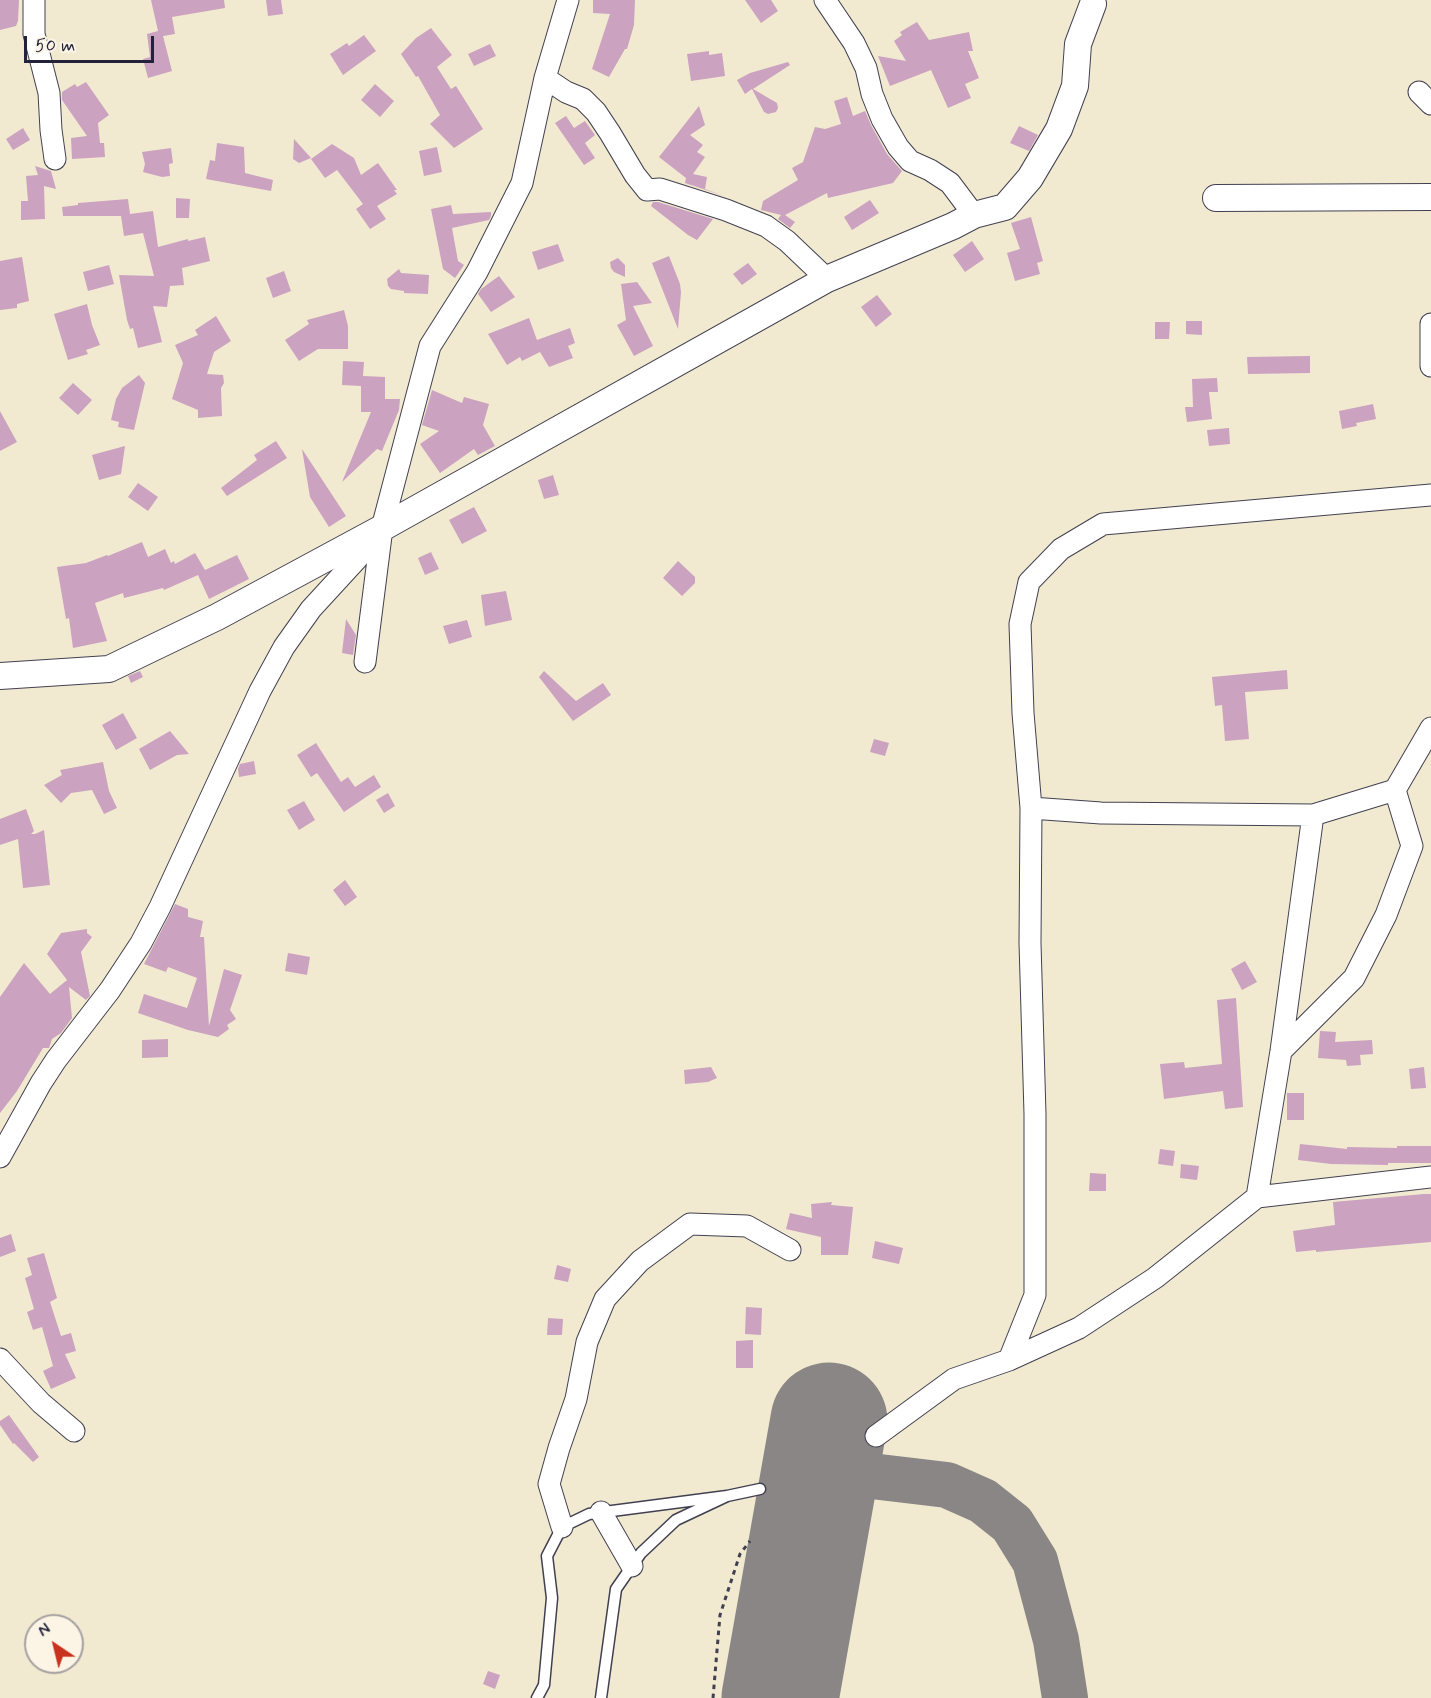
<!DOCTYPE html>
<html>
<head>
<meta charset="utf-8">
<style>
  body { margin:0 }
  #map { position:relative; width:1431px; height:1698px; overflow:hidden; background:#f2ead0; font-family:Mynerve,sans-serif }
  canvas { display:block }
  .north { position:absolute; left:24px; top:1614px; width:60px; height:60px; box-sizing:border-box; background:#fcf5e5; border:2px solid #a5a1a1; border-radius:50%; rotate:325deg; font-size:16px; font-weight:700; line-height:24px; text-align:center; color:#22223b }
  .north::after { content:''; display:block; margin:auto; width:21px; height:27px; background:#c8321e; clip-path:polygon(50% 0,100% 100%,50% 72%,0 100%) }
  .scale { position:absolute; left:24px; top:36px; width:130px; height:27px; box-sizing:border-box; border:3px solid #22223b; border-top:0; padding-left:8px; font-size:18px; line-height:21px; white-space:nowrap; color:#22223b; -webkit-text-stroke:4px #fcf5e5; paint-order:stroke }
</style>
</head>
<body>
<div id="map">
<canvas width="1431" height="1698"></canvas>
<div class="north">N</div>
<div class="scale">50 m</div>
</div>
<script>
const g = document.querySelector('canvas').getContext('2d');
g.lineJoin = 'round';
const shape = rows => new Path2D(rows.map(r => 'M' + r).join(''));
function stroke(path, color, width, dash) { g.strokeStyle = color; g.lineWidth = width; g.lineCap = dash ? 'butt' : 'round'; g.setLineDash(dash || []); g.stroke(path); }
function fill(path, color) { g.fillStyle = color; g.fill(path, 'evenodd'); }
const taxiway = shape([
  [821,1470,947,1485,983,1501,1012,1524,1035,1561,1056,1640,1065,1698]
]);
const runway = shape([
  [780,1698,829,1421]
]);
const building = shape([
  [0,0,19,0,18,21,16,26,0,30],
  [151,0,224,0,225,8,172,17,175,34,163,36,172,71,148,78,143,59,150,57,147,34,158,31],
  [266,0,281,0,283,14,268,16],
  [593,0,635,0,634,25,627,49,625,49,609,77,592,69,610,14,593,13],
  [745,0,771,0,778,11,761,23],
  [917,22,929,40,969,32,973,51,968,51,979,78,965,84,971,98,948,108,931,70,890,86,878,56,906,61,894,41,902,35,900,32],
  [431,28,452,55,437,67,451,89,456,86,483,129,454,148,430,124,440,115,418,76,416,77,401,54,416,38],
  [364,35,376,51,343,75,330,54,347,43,349,46],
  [490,44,496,56,474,66,468,54],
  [709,51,709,55,722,53,725,76,691,81,687,54],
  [788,62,790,65,753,89,777,103,778,108,776,112,768,114,764,112,752,89,745,94,737,80,750,73],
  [86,82,109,115,98,123,100,143,104,143,105,157,72,159,71,138,87,136,62,100,62,92,75,84,77,87],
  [375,84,394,101,380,117,361,100],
  [847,97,853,116,865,111,871,125,887,154,902,171,893,183,828,198,827,193,785,215,795,222,790,228,778,219,781,215,761,210,763,201,798,180,792,168,803,162,815,127,825,129,841,124,834,101],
  [699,106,705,125,690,135,703,145,697,152,705,157,693,174,707,177,705,189,724,196,685,183,686,178,659,157],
  [566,116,574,128,585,121,595,135,585,143,595,158,584,165,555,123],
  [1019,126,1038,135,1029,151,1010,143],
  [23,128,30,140,13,150,6,139],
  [294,139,311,158,299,163,293,159],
  [217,143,244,147,245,173,273,180,271,191,206,179,210,160,215,161],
  [332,144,354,158,361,175,378,163,397,190,394,190,397,194,377,206,386,219,370,229,356,209,363,204,337,170,325,178,311,159],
  [437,147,442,172,424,176,419,151],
  [171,148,173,163,169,164,170,176,162,177,143,172,145,164,142,152],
  [35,166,51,171,56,189,44,186,45,219,21,220,21,201,28,201,26,176,38,175],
  [176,198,190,199,189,218,176,218],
  [128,199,130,214,153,211,158,247,188,239,188,241,205,237,210,261,182,268,184,285,170,286,167,307,153,306,162,342,138,348,133,328,130,329,127,320,119,275,154,276,143,233,124,236,121,216,63,216,62,207,78,205,78,203],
  [870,200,879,213,852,230,844,217],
  [653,202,658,202,713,219,697,240,688,235,651,206],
  [451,205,453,214,491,212,491,216,489,220,452,228,458,261,464,265,455,278,443,269,431,209],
  [1031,217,1043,261,1037,263,1040,274,1015,281,1007,253,1020,249,1011,223],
  [972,241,984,259,965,272,953,255],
  [558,244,564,261,538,270,532,252],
  [669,256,680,284,681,292,678,329,652,263],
  [22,257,29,301,17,304,17,308,0,310,0,261],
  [618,258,625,265,625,277,614,272,611,268,610,262],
  [748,263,757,274,742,285,733,274],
  [109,265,114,284,88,291,83,272],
  [399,269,401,273,429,275,428,294,404,293,404,291,391,289,388,286,387,279],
  [284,271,291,291,273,298,266,278],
  [499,276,515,297,491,312,478,294,481,289],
  [637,282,652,303,633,306,653,346,634,356,617,325,626,320,621,284],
  [877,295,892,314,876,327,861,307],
  [87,304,92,325,100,345,86,350,88,354,68,360,54,314],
  [344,310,348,326,348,349,318,349,299,361,285,340,309,324,307,320],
  [216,316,231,341,214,352,207,374,223,375,224,383,221,388,222,416,198,418,198,410,172,399,183,363,175,345,198,335,195,330],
  [529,318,537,340,570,328,575,343,568,346,573,358,549,367,540,352,522,361,520,357,507,365,488,334],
  [1186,321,1202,321,1202,335,1186,334],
  [1155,322,1170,322,1169,339,1155,339],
  [1310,356,1310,373,1248,374,1247,357],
  [343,361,364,362,363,376,385,377,385,399,400,399,399,410,382,451,377,449,342,482,371,412,361,412,361,386,342,385],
  [139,375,145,383,134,430,118,427,119,422,111,420,116,399,122,388],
  [1217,378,1218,392,1209,392,1212,419,1187,422,1185,407,1193,407,1192,379],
  [73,383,92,400,78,415,59,398],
  [432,390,462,403,464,397,489,404,483,425,495,446,478,455,474,449,440,473,420,444,439,431,422,425],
  [1373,404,1376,419,1356,423,1357,426,1342,429,1339,411],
  [0,411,17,442,0,451],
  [1229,428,1230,444,1209,446,1207,430],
  [276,441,287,458,227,496,221,488,257,460,254,455],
  [125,446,121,474,99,480,92,455],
  [302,449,346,516,329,527,310,497],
  [553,475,559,495,544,499,538,480],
  [138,483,158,497,148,511,128,497],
  [474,507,487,531,462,544,449,520],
  [142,542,148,557,165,549,171,563,174,561,175,564,195,553,205,570,237,555,249,579,209,599,198,575,164,590,163,588,124,598,123,593,95,603,107,641,73,648,69,618,66,619,57,567,86,563,107,555,108,556],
  [431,552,439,569,425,575,418,558],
  [678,561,695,577,695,583,682,596,663,578],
  [506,591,512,620,485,626,481,595],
  [346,619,356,635,353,655,342,653],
  [467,620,472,637,449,644,443,626],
  [1287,670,1288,689,1245,692,1249,739,1225,741,1222,705,1215,706,1212,677],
  [140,671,143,677,131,683,128,676],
  [544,671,576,701,603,683,611,695,573,721,539,677],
  [123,713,137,738,116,750,102,725],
  [170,731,189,754,177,755,150,770,139,749],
  [874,739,889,743,885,756,870,752],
  [316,743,341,782,348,777,355,787,374,775,381,787,344,812,317,773,311,777,297,755],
  [254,761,256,774,239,777,238,769,240,764],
  [103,762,109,791,117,808,104,814,92,790,71,793,61,803,44,785,62,775,60,770],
  [388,793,395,806,384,813,376,800],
  [304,801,315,820,299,830,287,810],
  [26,809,34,831,31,834,35,834,44,830,50,885,23,888,18,839,0,845,0,819],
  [345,880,357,897,345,906,333,890],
  [175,904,188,909,188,917,203,921,200,937,204,937,209,1026,224,969,242,975,230,1010,236,1019,227,1025,229,1029,218,1037,188,1030,138,1013,144,994,187,1008,197,978,168,967,166,972,144,964],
  [87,929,87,933,92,937,81,952,90,996,86,1000,69,987,72,1018,61,1033,52,1039,49,1048,43,1048,17,1091,0,1113,0,997,24,963,50,994,67,980,47,954,61,933],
  [288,953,310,957,307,975,285,971],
  [1245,961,1257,982,1242,990,1231,969],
  [1236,998,1243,1107,1225,1109,1223,1091,1164,1099,1160,1064,1184,1062,1185,1068,1222,1064,1217,1000],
  [1320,1031,1336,1032,1335,1042,1372,1040,1373,1054,1360,1055,1361,1065,1347,1066,1346,1060,1318,1058],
  [168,1039,168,1057,142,1058,142,1040],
  [711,1067,717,1078,708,1082,685,1084,684,1070],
  [1424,1067,1426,1088,1411,1089,1409,1069],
  [1287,1093,1304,1093,1304,1120,1287,1120],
  [1300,1144,1347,1149,1347,1147,1397,1148,1397,1146,1431,1146,1431,1163,1388,1163,1388,1165,1331,1164,1298,1160],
  [1160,1149,1175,1151,1173,1166,1158,1164],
  [1181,1164,1199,1166,1197,1180,1180,1178],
  [1090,1173,1106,1174,1106,1191,1089,1191],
  [1424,1194,1431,1194,1431,1242,1316,1252,1316,1250,1296,1252,1293,1231,1335,1225,1333,1202],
  [832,1202,831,1205,853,1207,848,1255,821,1255,821,1237,786,1229,790,1213,812,1218,811,1204],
  [11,1234,16,1251,0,1257,0,1238],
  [875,1241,903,1248,899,1264,872,1258],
  [44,1253,57,1298,50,1302,61,1336,71,1333,76,1351,65,1354,76,1378,51,1389,43,1371,53,1366,42,1327,33,1330,27,1312,34,1309,25,1278,32,1275,27,1258],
  [557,1265,571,1269,568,1282,554,1279],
  [746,1307,762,1308,761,1335,745,1334],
  [548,1318,563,1319,562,1335,547,1335],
  [753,1340,753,1368,736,1368,736,1341],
  [9,1415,39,1457,33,1462,14,1443,13,1444,0,1425,0,1421],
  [488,1671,500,1675,495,1689,483,1684]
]);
const path = shape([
  [713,1698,720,1615,740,1554,750,1541]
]);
const service = shape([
  [537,1698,544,1685,552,1598,547,1556,562,1527,589,1514,727,1496],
  [601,1698,616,1589,641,1553,676,1520,727,1496,760,1489]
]);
const minor = shape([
  [34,0,34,34,49,93,51,130,55,159],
  [825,0,854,43,866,68,872,94,882,119,898,147,910,161,930,170,950,183,974,215],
  [545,78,566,92,583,99,596,112,610,133,635,175,647,190,660,189,726,210,766,226,787,241,827,279],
  [1419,92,1431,104],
  [1431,324,1431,366],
  [365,662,382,528,430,346,477,272,522,183,545,78,568,0],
  [1031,808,1101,813,1313,815,1395,790,1431,728],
  [1281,1051,1354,978,1386,915,1412,846,1395,790],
  [0,1157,41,1083,56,1060,110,990,141,943,160,907,260,691,284,647,311,609,356,560,379,531],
  [1257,1197,1281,1051,1313,815],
  [0,1359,41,1403,74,1431],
  [1009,1360,1035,1295,1035,1114,1030,943,1031,808,1023,713,1020,624,1029,582,1061,549,1103,524,1431,495],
  [876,1436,954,1379,1009,1360,1079,1328,1155,1278,1257,1197,1431,1177],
  [601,1512,632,1566],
  [562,1527,549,1484,559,1448,576,1399,587,1342,605,1299,640,1261,690,1224,747,1226,790,1250]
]);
const tertiary = shape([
  [1216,198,1431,197],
  [0,676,109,669,217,617,382,528,827,279,953,226,974,215,1005,207,1030,178,1059,129,1075,86,1078,44,1093,4]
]);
stroke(taxiway, '#8a8686', 46);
stroke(runway, '#8a8686', 117);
fill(building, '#cba2c0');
stroke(service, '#414051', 13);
stroke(minor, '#414051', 23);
stroke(tertiary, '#414051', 28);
stroke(path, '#414051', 3, [4.5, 4.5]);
stroke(service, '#fff', 10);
stroke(minor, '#fff', 21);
stroke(tertiary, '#fff', 26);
</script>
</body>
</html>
